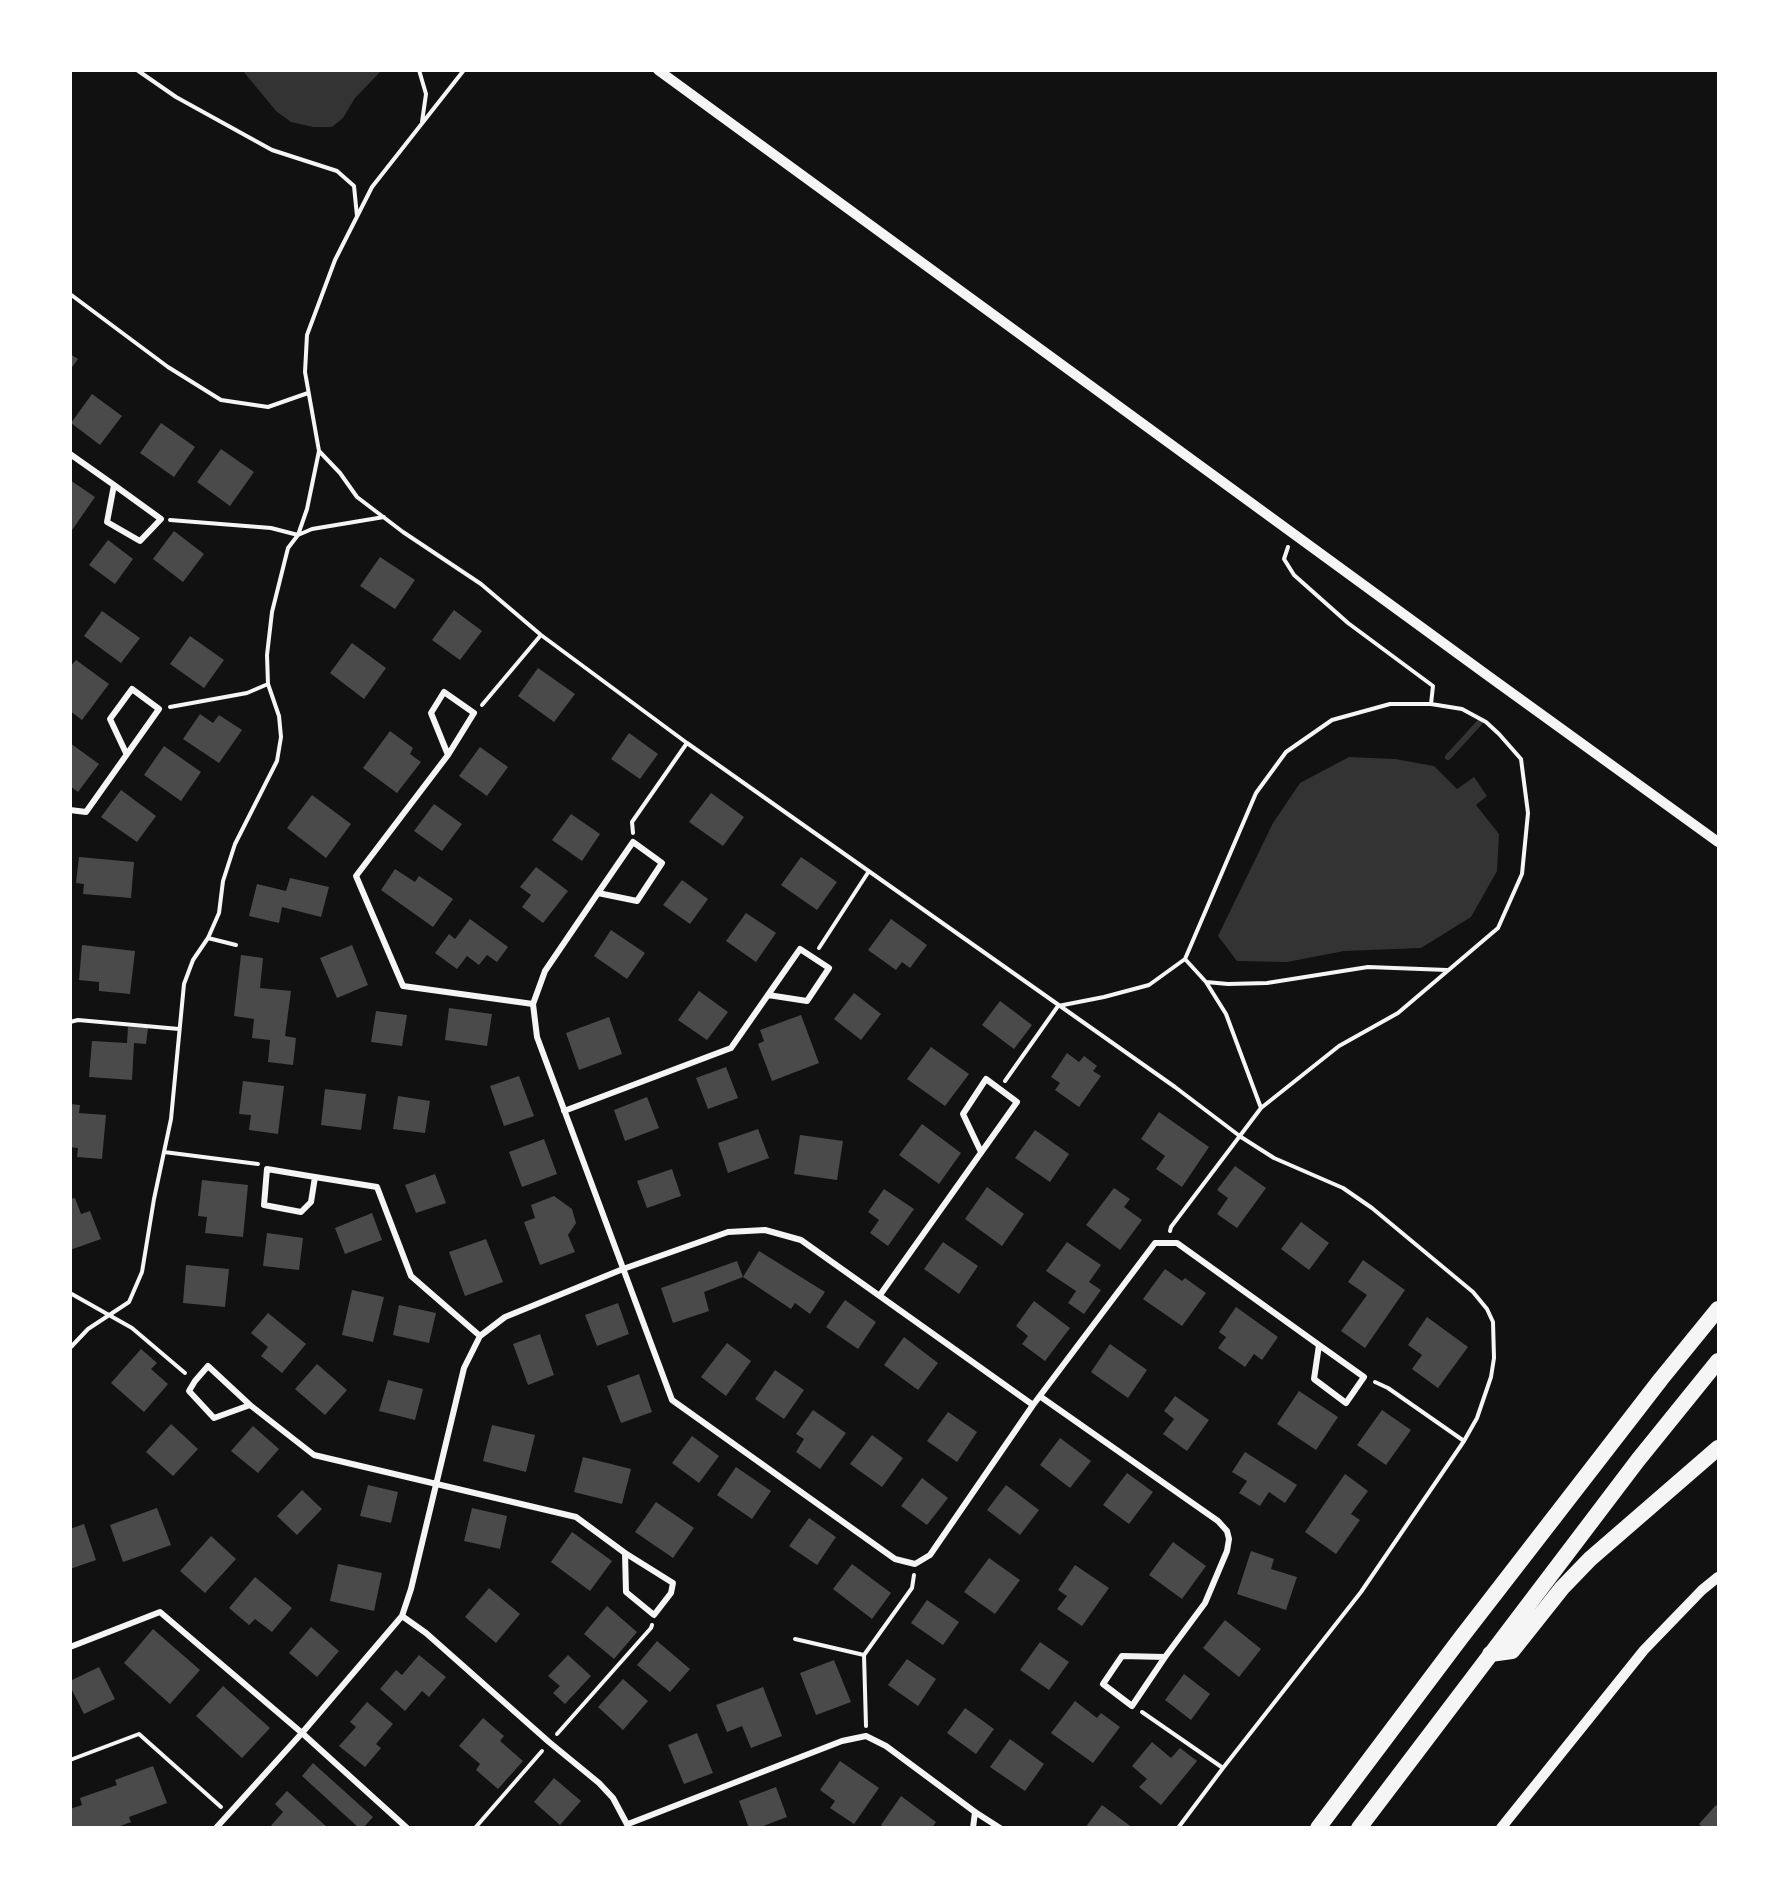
<!DOCTYPE html>
<html>
<head>
<meta charset="utf-8">
<style>
  body { margin:0 }
  #map { position:relative; width:1789px; height:1898px; overflow:hidden; background:#111; font-family:"Public Sans",sans-serif }
  canvas { display:block }
  .frame { position:absolute; inset:0; border:72px solid #fff; pointer-events:none }
</style>
</head>
<body>
<div id="map">
<canvas width="1789" height="1898"></canvas>
<div class="frame"></div>
</div>
<script>
const g = document.querySelector('canvas').getContext('2d');
g.lineJoin = 'round';
function fill(path, color) { g.fillStyle = color; g.fill(path, 'evenodd'); }
const shape = rows => new Path2D(rows.map(r => 'M' + r).join(''));
function stroke(path, color, width, dash) { g.strokeStyle = color; g.lineWidth = width; g.lineCap = dash ? 'butt' : 'round'; g.setLineDash(dash || []); g.stroke(path); }
const water = shape([
  [243,71,381,71,355,98,343,118,332,127,313,127,291,122,276,111],
  [1349,757,1395,759,1434,766,1457,789,1474,777,1487,796,1476,805,1499,834,1497,871,1471,917,1421,948,1344,951,1287,962,1237,961,1218,936,1273,823,1300,783]
]);
const stream = shape([
  [1448,757,1480,722]
]);
const building = shape([
  [70,354,78,359,70,370],
  [92,394,122,416,100,445,71,423],
  [161,423,195,447,174,477,140,453],
  [221,449,254,472,230,506,197,482],
  [70,480,95,497,70,533],
  [174,531,204,554,183,582,153,559],
  [108,540,133,559,115,584,89,565],
  [380,557,415,580,395,609,360,586],
  [454,610,482,631,460,660,432,640],
  [102,611,140,638,121,663,84,636],
  [190,636,224,660,204,688,170,664],
  [352,643,386,668,364,699,330,673],
  [76,660,109,684,82,720,70,711,70,667],
  [538,668,575,694,554,722,518,696],
  [200,714,213,723,219,715,242,730,219,763,183,739],
  [390,731,413,748,410,754,421,762,397,793,363,768],
  [629,733,658,754,640,779,611,759],
  [70,743,99,764,78,792,70,786],
  [164,746,201,772,181,801,144,775],
  [480,747,508,767,487,796,459,776],
  [121,790,156,816,137,842,101,817],
  [711,793,744,817,723,846,689,822],
  [312,795,351,824,326,858,287,828],
  [434,804,462,824,442,851,414,831],
  [571,814,600,834,582,861,552,840],
  [79,857,134,862,131,898,83,894,84,884,76,883],
  [801,857,837,882,817,910,781,885],
  [536,867,568,891,543,923,522,907,531,895,520,887],
  [395,869,415,882,419,876,453,899,433,927,381,890],
  [290,878,329,887,321,917,282,907,279,923,249,916,257,884,286,891],
  [682,880,708,899,690,924,663,905],
  [746,913,776,933,756,962,726,941],
  [470,919,508,947,497,962,487,955,479,965,467,956,457,969,435,953,449,934,455,939],
  [891,919,927,945,910,968,902,962,896,970,868,950],
  [611,930,645,953,627,979,594,956],
  [82,945,135,951,130,994,99,991,99,982,79,980],
  [352,945,368,985,337,998,320,958],
  [241,955,263,958,260,988,291,991,285,1036,296,1038,293,1065,268,1062,270,1040,252,1038,254,1019,234,1016],
  [699,991,728,1012,707,1040,678,1020],
  [854,993,881,1014,861,1040,834,1019],
  [1000,1001,1032,1025,1014,1049,982,1025],
  [449,1008,492,1014,487,1046,445,1040],
  [376,1011,407,1015,402,1046,371,1042],
  [801,1015,819,1063,772,1081,758,1044,764,1041,760,1030],
  [609,1017,622,1054,579,1070,566,1033],
  [128,1027,148,1028,146,1044,134,1043,132,1080,89,1077,92,1041,127,1043],
  [931,1047,969,1074,945,1106,907,1079],
  [1067,1053,1079,1062,1084,1056,1097,1066,1093,1071,1101,1076,1079,1107,1055,1090,1060,1083,1051,1077],
  [726,1067,738,1098,708,1109,696,1078],
  [519,1076,534,1116,504,1126,490,1086],
  [243,1081,284,1086,278,1134,249,1130,251,1115,239,1114],
  [325,1089,366,1094,361,1130,321,1125],
  [398,1096,430,1101,425,1133,393,1129],
  [647,1097,659,1128,625,1141,614,1110],
  [70,1104,80,1105,79,1113,106,1115,102,1159,77,1157,78,1148,70,1147],
  [1159,1112,1209,1147,1182,1187,1156,1169,1165,1156,1141,1139],
  [922,1124,961,1153,939,1184,899,1155],
  [758,1129,769,1158,728,1173,718,1143],
  [1035,1130,1069,1154,1050,1182,1015,1158],
  [800,1135,843,1141,837,1180,794,1174],
  [544,1139,557,1174,522,1187,509,1152],
  [1235,1166,1266,1188,1237,1228,1217,1214,1228,1198,1217,1190],
  [672,1169,681,1196,647,1208,637,1181],
  [435,1174,446,1203,416,1213,405,1185],
  [202,1180,248,1185,243,1237,205,1233,207,1217,198,1216],
  [987,1187,1024,1214,1002,1246,965,1219],
  [1114,1188,1130,1199,1124,1207,1142,1220,1120,1250,1086,1225],
  [884,1189,914,1209,888,1246,870,1233,879,1220,868,1212],
  [554,1196,572,1209,576,1223,568,1235,575,1252,540,1265,524,1222,535,1218,531,1205],
  [75,1198,81,1214,90,1211,101,1239,70,1250,70,1199],
  [372,1213,382,1240,345,1254,335,1228],
  [1301,1222,1329,1243,1309,1270,1281,1249],
  [267,1233,303,1238,299,1270,263,1266],
  [486,1239,503,1282,465,1296,449,1252],
  [943,1242,978,1266,959,1294,924,1269],
  [1067,1242,1101,1265,1089,1282,1101,1290,1084,1314,1068,1303,1076,1291,1046,1271],
  [759,1251,825,1292,810,1314,795,1303,791,1309,743,1277,704,1292,709,1311,673,1323,661,1288,737,1261,743,1277],
  [1363,1260,1405,1290,1365,1348,1341,1331,1367,1295,1348,1282],
  [186,1265,229,1269,225,1307,183,1303],
  [1165,1269,1182,1281,1185,1278,1206,1293,1182,1326,1143,1299],
  [352,1290,384,1297,373,1342,342,1335],
  [845,1300,876,1322,858,1349,826,1327],
  [1034,1301,1070,1328,1045,1361,1022,1344,1028,1336,1016,1326],
  [618,1303,629,1334,597,1346,585,1315],
  [399,1305,436,1313,429,1343,393,1335],
  [1236,1307,1278,1337,1262,1360,1254,1354,1245,1367,1218,1348,1226,1337,1219,1332],
  [268,1313,306,1344,282,1373,261,1356,268,1347,251,1333],
  [1427,1317,1468,1347,1438,1388,1412,1369,1422,1355,1408,1345],
  [540,1334,554,1375,528,1385,513,1344],
  [904,1337,938,1363,918,1390,884,1365],
  [727,1343,751,1361,726,1396,701,1377],
  [1110,1344,1147,1370,1128,1398,1091,1372],
  [141,1349,157,1363,151,1369,168,1384,144,1412,111,1383],
  [317,1364,347,1390,325,1415,295,1389],
  [775,1370,804,1390,784,1419,755,1399],
  [639,1374,652,1412,621,1423,607,1386],
  [388,1380,423,1389,415,1420,379,1411],
  [1299,1391,1338,1417,1316,1450,1277,1424],
  [1175,1396,1209,1420,1187,1451,1163,1434,1174,1419,1164,1411],
  [813,1410,846,1433,820,1469,796,1452,804,1439,796,1434],
  [1382,1410,1411,1430,1386,1465,1357,1445],
  [948,1412,977,1432,957,1462,927,1441],
  [171,1424,198,1449,173,1476,146,1452],
  [492,1425,535,1435,526,1472,483,1461],
  [253,1426,279,1449,258,1473,231,1451],
  [872,1435,903,1458,882,1487,850,1464],
  [692,1436,719,1456,699,1483,672,1463],
  [1060,1438,1091,1461,1070,1488,1040,1465],
  [1245,1452,1297,1485,1285,1503,1269,1492,1260,1506,1239,1493,1247,1481,1232,1472],
  [583,1457,631,1469,622,1504,574,1492],
  [736,1467,771,1491,752,1519,717,1495],
  [1127,1473,1153,1492,1129,1524,1103,1505],
  [1345,1474,1368,1491,1351,1514,1360,1520,1336,1554,1305,1532],
  [922,1478,948,1498,927,1525,901,1506],
  [368,1485,398,1492,391,1523,360,1516],
  [1006,1485,1039,1510,1020,1535,987,1510],
  [302,1490,322,1509,297,1535,277,1516],
  [656,1502,694,1528,673,1558,635,1532],
  [157,1508,171,1545,123,1562,110,1525],
  [472,1508,507,1516,500,1549,464,1541],
  [809,1518,836,1537,817,1565,789,1546],
  [84,1524,96,1560,70,1569,70,1529],
  [572,1532,612,1561,590,1591,551,1562],
  [211,1536,236,1559,205,1593,180,1571],
  [1173,1542,1206,1566,1182,1599,1149,1575],
  [1251,1551,1274,1559,1271,1569,1297,1577,1286,1610,1237,1594],
  [989,1558,1020,1580,995,1614,964,1592],
  [338,1564,382,1573,374,1611,330,1601],
  [852,1564,891,1593,872,1619,833,1589],
  [1075,1565,1109,1588,1082,1626,1057,1609,1067,1596,1058,1590],
  [255,1577,292,1608,272,1632,255,1619,249,1625,229,1608],
  [489,1588,520,1614,496,1643,465,1617],
  [927,1600,959,1622,943,1645,911,1623],
  [607,1606,637,1632,614,1659,584,1634],
  [1225,1620,1261,1649,1239,1677,1203,1648],
  [311,1627,339,1651,317,1677,289,1653],
  [153,1629,200,1670,170,1704,124,1663],
  [657,1641,690,1669,670,1692,637,1665],
  [1040,1642,1069,1662,1049,1690,1020,1670],
  [419,1655,446,1677,429,1697,422,1691,405,1711,380,1689,396,1670,402,1675],
  [568,1655,591,1676,565,1704,553,1693,560,1686,548,1676],
  [907,1659,936,1679,918,1706,888,1685],
  [834,1660,851,1702,816,1715,800,1673],
  [99,1667,115,1699,84,1714,70,1686,70,1681],
  [1184,1674,1210,1694,1191,1720,1165,1700],
  [623,1679,648,1701,623,1730,598,1707],
  [223,1686,270,1728,242,1758,196,1716],
  [763,1687,782,1736,751,1748,742,1726,727,1732,716,1705],
  [1075,1701,1097,1718,1101,1713,1120,1727,1093,1763,1051,1733],
  [367,1702,393,1724,376,1744,381,1748,365,1767,339,1746,356,1727,350,1722],
  [965,1708,994,1729,976,1754,947,1733],
  [483,1718,504,1736,500,1741,523,1761,498,1789,476,1770,480,1764,459,1746],
  [697,1733,713,1773,684,1784,668,1745],
  [1010,1739,1044,1764,1025,1791,990,1767],
  [1152,1742,1171,1758,1180,1748,1197,1761,1161,1805,1139,1787,1147,1779,1132,1766],
  [840,1761,879,1788,854,1824,830,1808,835,1801,820,1790],
  [313,1763,373,1817,363,1828,359,1828,302,1776],
  [153,1766,167,1803,129,1817,131,1822,115,1828,70,1828,70,1809,82,1805,80,1798,117,1785,115,1780],
  [554,1778,581,1801,560,1825,534,1802],
  [776,1787,787,1817,758,1828,749,1828,739,1801],
  [287,1791,328,1828,269,1828,283,1812,275,1804],
  [901,1796,936,1822,932,1828,885,1828,881,1825],
  [1102,1805,1133,1828,1085,1828],
  [1716,1805,1718,1807,1718,1828,1703,1828,1699,1824]
]);
const path = shape([
  [137,70,176,97,272,150,337,171,354,186,357,216],
  [419,70,426,94,422,122],
  [70,294,168,367,221,400,268,407,308,393],
  [319,451,340,473,357,497,403,532,481,584,541,635,687,743,1175,1087,1241,1137,1274,1158,1343,1188,1372,1208,1473,1292,1487,1309,1493,1322,1494,1358,1491,1377,1477,1418,1464,1441,1361,1592,1223,1768,1178,1828],
  [170,520,271,528,298,535,312,529,384,517],
  [1288,547,1284,559,1294,575,1348,623,1433,686,1431,704],
  [482,705,541,635],
  [170,707,247,693,268,684],
  [633,833,632,822,687,743],
  [208,938,236,945],
  [819,948,869,871],
  [1185,959,1206,982,1226,1014,1261,1108],
  [1206,982,1228,984,1267,983,1368,967,1447,970],
  [70,1022,78,1020,179,1029],
  [1005,1081,1058,1006,1104,997,1149,985,1185,959,1256,793,1286,752,1332,720,1390,704,1431,704,1462,709,1486,722,1499,734,1521,759,1528,813,1522,874,1498,928,1398,1013,1339,1046,1261,1108,1171,1227,1170,1231],
  [164,1152,258,1164],
  [70,1293,132,1328,185,1373],
  [70,1348,88,1329,129,1302,142,1272,154,1199,171,1119,184,984,193,960,208,938,219,913,223,881,235,844,277,761,281,737,279,716,268,684,267,655,272,612,288,548,298,535,307,509,319,451,305,372,307,335,335,260,372,187,464,70],
  [1375,1382,1388,1388,1464,1441],
  [795,1639,864,1655],
  [1142,1712,1223,1768],
  [866,1726,864,1655,912,1588,914,1575],
  [557,1734,651,1628,652,1625],
  [70,1760,139,1734,221,1807],
  [475,1828,542,1751]
]);
const minor = shape([
  [70,454,114,485,161,519,140,541,107,522,114,485],
  [448,755,431,713,444,692,474,713,448,755,356,876,403,986,533,1004],
  [70,810,86,812,159,709,132,689,110,719,126,753],
  [598,893,637,901,662,863,633,842,598,893,545,971,533,1004,537,1037,672,1400,895,1559,915,1564,930,1555,1033,1405,1155,1243,1177,1243,1319,1345,1364,1377,1346,1403,1314,1379,1319,1345],
  [564,1111,731,1048,800,949,829,968,807,1001,768,995],
  [315,1177,311,1202,301,1212,264,1205,267,1169,315,1177,377,1187,411,1276,480,1336],
  [880,1295,1017,1102,986,1079,963,1114,981,1152],
  [1041,1397,1218,1521,1227,1531,1229,1539,1227,1551,1205,1603,1165,1657,1132,1706,1103,1684,1122,1656,1165,1657],
  [250,1405,214,1418,189,1391,195,1381,208,1366,250,1405,314,1455,576,1517,625,1553,673,1583,671,1593,654,1615,626,1592,625,1553],
  [402,1616,411,1589,464,1368,480,1336,505,1317,623,1269,728,1232,765,1230,801,1240,1033,1405],
  [70,1647,160,1612,302,1733,407,1828],
  [628,1824,842,1741,866,1736,886,1746,975,1812,1000,1828],
  [216,1828,302,1733,402,1616,426,1633,549,1742,599,1783,613,1798,629,1828],
  [973,1828,975,1812]
]);
const tertiary = shape([
  [658,70,1487,675,1718,842],
  [1501,1828,1644,1650,1702,1590,1718,1577]
]);
const trunk = shape([
  [1490,1654,1512,1651,1562,1588,1590,1559,1718,1448],
  [1318,1828,1460,1639,1661,1379,1718,1309],
  [1359,1828,1638,1460,1718,1361]
]);
fill(water, '#333');
stroke(stream, '#333', 6);
fill(building, '#4a4a4a');
stroke(path, '#f5f5f5', 4);
stroke(minor, '#f5f5f5', 6);
stroke(tertiary, '#f5f5f5', 10);
stroke(trunk, '#f5f5f5', 16);
</script>
</body>
</html>
